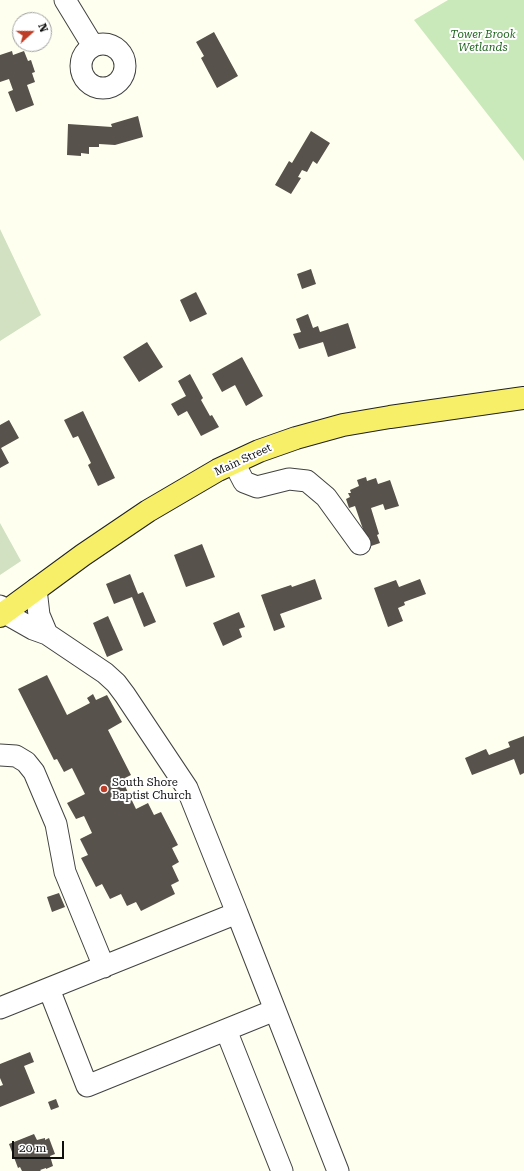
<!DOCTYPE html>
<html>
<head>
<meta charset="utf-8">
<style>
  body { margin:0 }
  #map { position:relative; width:524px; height:1171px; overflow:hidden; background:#fffff0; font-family:"Roboto Serif",serif }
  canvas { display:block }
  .north { position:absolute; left:12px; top:12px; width:40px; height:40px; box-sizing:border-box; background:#fff; border:1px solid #9f9f9f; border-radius:50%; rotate:69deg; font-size:11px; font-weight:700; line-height:16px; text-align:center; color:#0f0f0f }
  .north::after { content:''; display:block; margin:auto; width:14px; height:18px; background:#be3d27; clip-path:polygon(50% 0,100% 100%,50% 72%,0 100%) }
  .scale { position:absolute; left:12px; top:1141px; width:52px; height:18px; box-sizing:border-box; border:2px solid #0f0f0f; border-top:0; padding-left:5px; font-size:12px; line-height:14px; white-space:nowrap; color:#0f0f0f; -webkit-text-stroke:3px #fff; paint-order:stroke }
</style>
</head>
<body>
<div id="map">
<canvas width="524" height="1171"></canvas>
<div class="north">N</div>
<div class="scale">20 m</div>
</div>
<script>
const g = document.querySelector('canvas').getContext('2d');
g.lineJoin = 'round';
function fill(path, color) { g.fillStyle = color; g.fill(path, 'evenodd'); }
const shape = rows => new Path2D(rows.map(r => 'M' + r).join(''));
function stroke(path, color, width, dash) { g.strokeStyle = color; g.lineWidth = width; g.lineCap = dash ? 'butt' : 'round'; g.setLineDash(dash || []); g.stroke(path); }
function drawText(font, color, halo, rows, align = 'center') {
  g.font = font + ' "Roboto Serif",serif'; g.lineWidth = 4; g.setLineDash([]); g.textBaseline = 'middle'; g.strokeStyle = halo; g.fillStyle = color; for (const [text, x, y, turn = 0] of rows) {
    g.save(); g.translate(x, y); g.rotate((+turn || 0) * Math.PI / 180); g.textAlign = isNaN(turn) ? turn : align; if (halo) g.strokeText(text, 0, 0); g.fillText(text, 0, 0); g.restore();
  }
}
const green = shape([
  [448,0,524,0,524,161,414,20]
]);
const cemetery = shape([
  [0,229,41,315,0,341],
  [0,523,21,561,0,575]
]);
const building = shape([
  [214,32,238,76,217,88,201,58,204,56,196,42],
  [12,51,13,55,24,51,28,61,31,60,35,72,32,73,35,82,27,85,34,105,16,112,8,92,13,90,9,79,0,82,0,55],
  [138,116,143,137,115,145,99,144,99,147,89,147,89,154,81,153,81,156,67,155,68,124,112,127,111,124],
  [311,131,330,143,317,164,313,161,307,172,302,170,298,177,301,178,291,194,275,185,289,161,292,163],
  [311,269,316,284,302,289,297,274],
  [196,292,207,314,190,322,180,300],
  [308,314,313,328,318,326,320,332,348,323,356,348,328,357,323,342,299,349,293,334,301,332,296,319],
  [147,342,163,367,139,382,123,357],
  [242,357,263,396,246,406,235,385,222,392,212,374],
  [190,374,203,398,201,400,210,416,212,415,219,427,201,436,187,411,178,416,171,404,186,396,178,381],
  [83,411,115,478,98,486,88,465,91,463,78,436,73,438,64,420],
  [9,420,19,438,1,448,9,463,0,468,0,425],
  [366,477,367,481,376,478,378,484,390,480,399,506,385,510,383,504,371,508,379,534,377,535,380,543,371,546,369,537,366,538,355,506,349,508,346,499,350,497,348,493,351,493,350,490,359,486,357,480],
  [202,544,215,577,186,587,174,555],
  [130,574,138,594,143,592,156,622,144,627,132,597,114,604,106,584],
  [315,579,322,599,280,614,285,627,274,631,261,595,291,585,292,587],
  [420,579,426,594,404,602,405,605,398,608,403,621,388,627,374,588,396,580,399,587],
  [239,612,245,627,239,629,242,637,223,646,213,623],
  [108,616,123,650,107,657,93,623],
  [47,675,67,715,90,703,87,698,93,694,96,700,107,695,122,722,108,730,131,775,125,778,127,783,124,784,136,809,148,803,154,815,161,812,178,845,172,848,179,862,172,866,179,881,171,885,175,894,141,911,136,902,127,906,121,894,110,899,102,884,96,887,81,858,88,855,80,839,92,833,84,816,76,819,67,803,85,794,72,768,64,772,57,759,54,760,18,689],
  [524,736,524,773,520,775,514,759,472,775,465,758,486,749,489,755,510,747,508,742],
  [59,893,65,907,52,912,47,897],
  [30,1052,34,1062,24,1066,35,1093,0,1107,0,1086,3,1085,0,1078,0,1064],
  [56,1099,59,1107,51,1110,48,1102],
  [34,1134,37,1140,45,1138,45,1140,49,1138,55,1154,50,1156,53,1166,46,1169,46,1168,40,1170,41,1171,22,1171,20,1167,18,1168,9,1144]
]);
const minor = shape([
  [65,0,93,46],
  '81 66a22 22 0 1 1 44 0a22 22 0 1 1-44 0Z',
  [234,463,244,482,257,487,289,479,307,481,326,497,360,544],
  [0,606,5,613,33,629,47,634,39,615,36,589],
  [0,755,16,756,26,762,34,772,56,824,65,872,104,967],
  [49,989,87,1086,275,1010,237,913],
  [0,1008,237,913,187,788,125,695,116,683,105,673,47,634],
  [275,1010,338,1171],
  [226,1030,282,1171]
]);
const major = shape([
  [0,616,83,555,148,511,218,470,259,451,296,438,343,425,390,417,524,398]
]);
const markers = [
  [104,789,4,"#be3d27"]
];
const parkNames = [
  ["Tower Brook",483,35],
  ["Wetlands",483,48]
];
const streetNames = [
  ["Main Street",243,460,-25]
];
const poiNames = [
  ["South Shore",112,783],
  ["Baptist Church",112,796]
];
fill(green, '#cae9ba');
fill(cemetery, '#d1e1c1');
fill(building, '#57524b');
stroke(minor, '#424242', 23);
stroke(major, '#202020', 24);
stroke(minor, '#fff', 21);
stroke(major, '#f7ef68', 22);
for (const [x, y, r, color] of markers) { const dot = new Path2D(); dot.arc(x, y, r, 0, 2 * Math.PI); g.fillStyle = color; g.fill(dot); stroke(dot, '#fff', 1.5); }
drawText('italic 11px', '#20661f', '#fff', parkNames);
drawText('11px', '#0f0f0f', '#fff', streetNames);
drawText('11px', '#0f0f0f', '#fff', poiNames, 'left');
</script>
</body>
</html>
